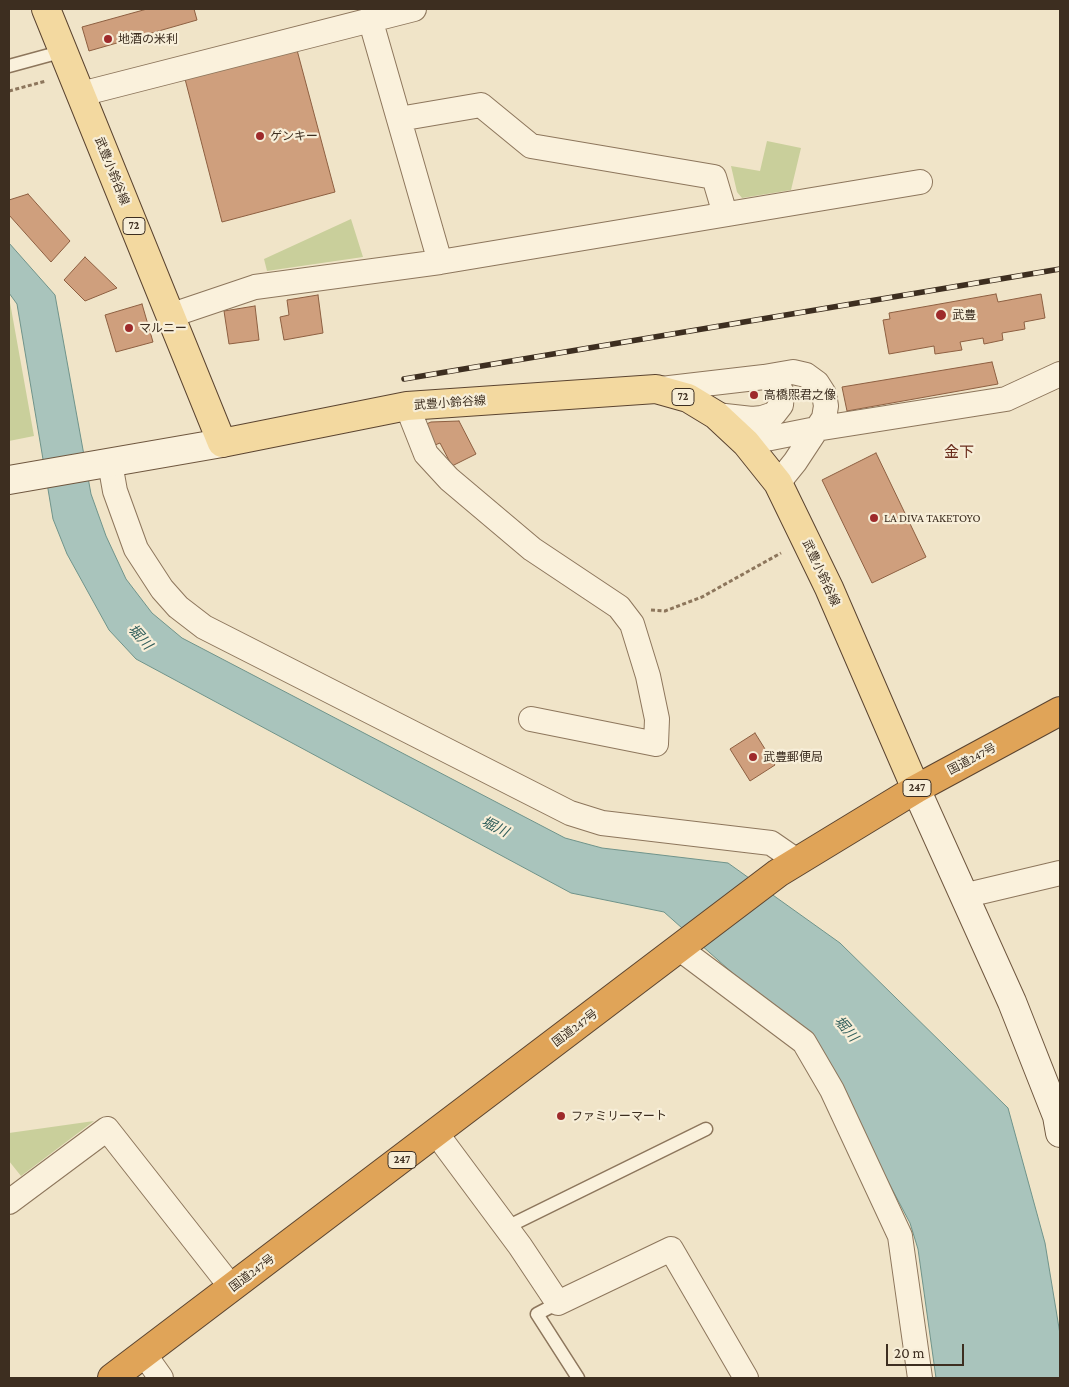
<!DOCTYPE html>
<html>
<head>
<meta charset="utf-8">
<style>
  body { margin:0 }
  #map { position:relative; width:1069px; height:1387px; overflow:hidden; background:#f0e4c8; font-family:"Crimson Pro",serif }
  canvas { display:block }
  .frame { position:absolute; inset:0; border:10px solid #3d2e20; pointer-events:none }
  .scale { position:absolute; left:886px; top:1344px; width:78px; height:22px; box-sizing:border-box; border:2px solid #3d2e20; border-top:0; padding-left:6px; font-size:15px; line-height:18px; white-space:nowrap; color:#3d2e20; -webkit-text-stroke:4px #f7eed8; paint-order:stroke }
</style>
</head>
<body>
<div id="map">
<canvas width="1069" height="1387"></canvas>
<div class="frame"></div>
<div class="scale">20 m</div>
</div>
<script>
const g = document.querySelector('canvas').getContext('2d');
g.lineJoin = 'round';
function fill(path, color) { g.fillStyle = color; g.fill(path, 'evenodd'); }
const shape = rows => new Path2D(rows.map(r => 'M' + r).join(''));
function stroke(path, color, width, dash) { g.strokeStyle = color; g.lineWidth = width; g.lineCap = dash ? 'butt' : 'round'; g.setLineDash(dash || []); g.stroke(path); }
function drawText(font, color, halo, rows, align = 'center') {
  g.font = font + ' "Crimson Pro","Noto Sans JP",serif'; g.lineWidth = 4.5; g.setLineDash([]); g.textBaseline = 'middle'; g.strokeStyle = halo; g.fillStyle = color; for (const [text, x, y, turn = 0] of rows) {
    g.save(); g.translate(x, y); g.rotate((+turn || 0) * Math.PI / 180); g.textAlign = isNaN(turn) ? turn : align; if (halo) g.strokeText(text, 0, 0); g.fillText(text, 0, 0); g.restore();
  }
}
const green = shape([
  [767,141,801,148,791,190,742,198,737,192,731,166,760,171],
  [351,219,363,257,267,271,264,259],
  [9,297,34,436,9,441,10,425],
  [94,1121,21,1176,9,1161,9,1133]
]);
const water = shape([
  [9,243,55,295,91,494,106,536,126,579,152,613,182,638,565,838,602,848,728,863,840,943,1008,1108,1045,1243,1060,1334,1060,1378,936,1378,918,1249,910,1223,818,1049,664,912,571,893,136,659,109,630,67,554,53,519,17,304,9,293,9,243]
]);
const building = shape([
  [147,9,194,9,197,20,89,51,82,27,147,9],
  [297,50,335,192,222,222,185,79,297,50],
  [28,194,70,241,51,262,9,215,9,200,28,194],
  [85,257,117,288,85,301,64,280,85,257],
  [996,294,998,302,1041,294,1045,318,1024,322,1025,329,1002,333,1003,340,984,344,983,338,960,342,962,350,935,354,934,346,889,354,883,320,890,319,889,313,996,294],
  [318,295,323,333,284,340,280,317,289,315,287,300,318,295],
  [142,304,153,342,116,352,105,315,142,304],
  [255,306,259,340,229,344,224,311,255,306],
  [992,362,998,384,847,411,842,387,992,362],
  [459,421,476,454,452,466,440,443,435,445,424,425,431,422,459,421],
  [876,453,926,557,872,583,822,480,876,453],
  [755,733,775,765,750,781,730,749,755,733]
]);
const path = shape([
  [9,91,46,81],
  [651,610,665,611,702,597,781,553]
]);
const lane = shape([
  [9,66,64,51],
  [507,1227,706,1129],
  [558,1303,537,1314,578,1378]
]);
const street = shape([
  [371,22,440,262],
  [81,94,414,9],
  [399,119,481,105,531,146,714,177,725,214],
  [169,316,255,287,440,262,920,182],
  [764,377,793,372,806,375,817,383,824,394,826,406,824,418,795,462,778,483],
  [661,389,764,377,776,383,782,393,781,405,774,414,762,418,752,419,716,415],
  [407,406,426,454,449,479,532,549,619,607,632,624,648,676,657,719,656,744,531,719],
  [746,443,816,429,1006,399,1060,374],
  [110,463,115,491,136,549,162,589,178,607,204,627,570,813,602,823,771,843,797,861],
  [963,896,1060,873],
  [680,949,804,1042,832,1090,900,1236,920,1378],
  [436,1133,520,1246,558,1303,671,1249,746,1378],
  [9,1202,107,1129,232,1288],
  [144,1354,161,1378]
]);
const secondary = shape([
  [9,480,222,443],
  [916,789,1012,1002,1057,1116,1060,1133]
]);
const primary = shape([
  [46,9,222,443,407,406,656,389,688,398,716,415,746,443,778,483,829,588,916,789]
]);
const highway = shape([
  [112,1378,778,873,916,789,1060,711]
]);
const rail = shape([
  [404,379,1060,269]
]);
const markers = [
  [108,39,5,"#9e2a2b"],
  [260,136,5,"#9e2a2b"],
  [941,315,6,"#9e2a2b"],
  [129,328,5,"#9e2a2b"],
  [754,395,5,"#9e2a2b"],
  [874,518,5,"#9e2a2b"],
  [753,757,5,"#9e2a2b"],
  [561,1116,5,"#9e2a2b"]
];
const shields = [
  [134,226,22],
  [683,397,22],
  [917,788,28],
  [402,1160,28]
];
const shieldNames = [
  ["72",134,226],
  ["72",683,397],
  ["247",917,788],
  ["247",402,1160]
];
const poiNames = [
  ["地酒の米利",118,39],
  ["ゲンキー",270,136],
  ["武豊",952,315],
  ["マルニー",139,328],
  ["高橋煕君之像",764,395],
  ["LA DIVA TAKETOYO",884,518],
  ["武豊郵便局",763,757],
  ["ファミリーマート",571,1116]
];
const streetNames = [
  ["武豊小鈴谷線",112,171,68],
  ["武豊小鈴谷線",450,403,-4],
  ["武豊小鈴谷線",821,573,65],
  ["国道247号",972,759,-28],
  ["国道247号",575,1028,-37],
  ["国道247号",252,1273,-37]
];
const waterNames = [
  ["堀川",140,637,48],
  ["堀川",495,827,27],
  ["堀川",846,1029,50]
];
const quarterNames = [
  ["金下",959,452]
];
fill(green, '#c9cf9b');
fill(water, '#a9c4bc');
stroke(water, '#6f938a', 1);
fill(building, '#cf9f7d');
stroke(building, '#8d5f41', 1);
stroke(lane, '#8d765c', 15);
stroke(street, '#8d765c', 26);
stroke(secondary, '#6f573f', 30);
stroke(primary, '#5b4430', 30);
stroke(highway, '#5b4430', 30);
stroke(path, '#8d765c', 3, [4, 2.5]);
stroke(lane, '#faf1dc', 12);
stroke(street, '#faf1dc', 24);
stroke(secondary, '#faf1dc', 28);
stroke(primary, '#f3d9a0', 28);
stroke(highway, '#e0a458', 28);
stroke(rail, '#3d2e20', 5.5);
stroke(rail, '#f7eed8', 4, [11]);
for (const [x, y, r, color] of markers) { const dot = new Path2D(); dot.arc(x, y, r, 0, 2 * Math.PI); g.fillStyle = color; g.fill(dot); stroke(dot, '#f7eed8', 2); }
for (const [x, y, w] of shields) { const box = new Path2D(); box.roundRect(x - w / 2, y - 8.5, w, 17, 4); g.fillStyle = '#f7eed8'; g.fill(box); stroke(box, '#3d2e20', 1); }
drawText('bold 11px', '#3d2e20', null, shieldNames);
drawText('12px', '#3d2e20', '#f7eed8', poiNames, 'left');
drawText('12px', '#3d2e20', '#f7eed8', streetNames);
drawText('italic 14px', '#2f5d5a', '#f7eed8', waterNames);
drawText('15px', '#6b2e1e', '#f7eed8', quarterNames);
</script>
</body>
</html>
